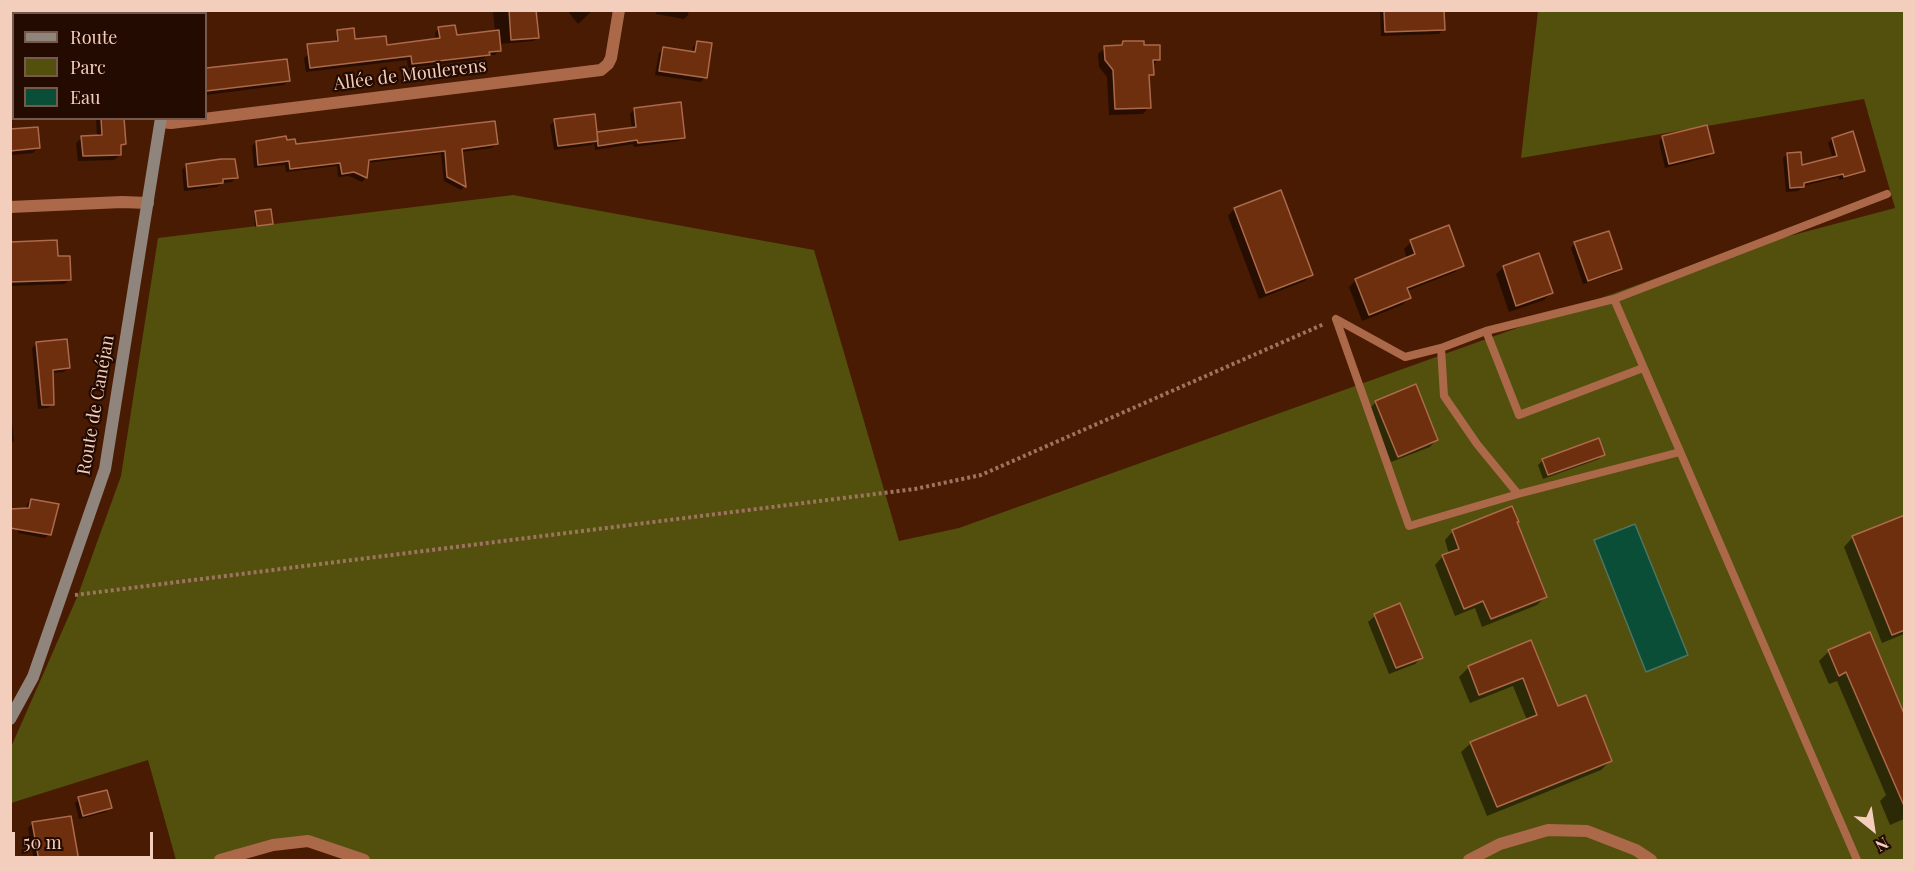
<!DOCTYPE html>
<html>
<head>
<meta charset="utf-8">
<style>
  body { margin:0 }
  #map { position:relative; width:1915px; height:871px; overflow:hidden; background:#491b03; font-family:"Playfair Display",serif }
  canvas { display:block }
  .frame { position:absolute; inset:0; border:12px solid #f3cebd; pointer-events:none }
  .legend { position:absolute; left:12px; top:12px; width:195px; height:108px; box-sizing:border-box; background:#240b01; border:2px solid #77594c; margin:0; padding:8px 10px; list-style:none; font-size:18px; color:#f3cebd }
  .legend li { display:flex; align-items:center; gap:12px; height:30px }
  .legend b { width:30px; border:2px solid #77594c }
  .north { position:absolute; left:1843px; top:799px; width:60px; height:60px; -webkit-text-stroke:4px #240b01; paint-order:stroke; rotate:150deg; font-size:16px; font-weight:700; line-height:24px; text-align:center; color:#f3cebd }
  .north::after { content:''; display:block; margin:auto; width:21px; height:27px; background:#f3cebd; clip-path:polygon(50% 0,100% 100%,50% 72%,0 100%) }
  .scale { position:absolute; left:12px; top:832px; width:141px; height:27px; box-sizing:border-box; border:3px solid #f3cebd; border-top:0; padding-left:8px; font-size:18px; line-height:21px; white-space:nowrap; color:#f3cebd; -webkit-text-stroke:4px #240b01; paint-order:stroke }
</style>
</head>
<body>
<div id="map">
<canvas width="1915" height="871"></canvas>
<div class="frame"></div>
<ul class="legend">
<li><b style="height:8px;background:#8f857c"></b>Route</li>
<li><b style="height:16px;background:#534f0d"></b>Parc</li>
<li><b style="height:16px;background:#0a4e38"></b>Eau</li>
</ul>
<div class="north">N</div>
<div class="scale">50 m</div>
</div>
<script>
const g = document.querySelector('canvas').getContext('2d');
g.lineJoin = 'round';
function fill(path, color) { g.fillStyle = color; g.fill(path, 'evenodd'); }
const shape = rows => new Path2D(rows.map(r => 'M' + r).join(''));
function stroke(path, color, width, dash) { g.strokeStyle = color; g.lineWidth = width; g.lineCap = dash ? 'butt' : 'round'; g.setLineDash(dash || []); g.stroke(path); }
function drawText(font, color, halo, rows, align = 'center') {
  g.font = font + ' "Playfair Display",serif'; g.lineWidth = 4.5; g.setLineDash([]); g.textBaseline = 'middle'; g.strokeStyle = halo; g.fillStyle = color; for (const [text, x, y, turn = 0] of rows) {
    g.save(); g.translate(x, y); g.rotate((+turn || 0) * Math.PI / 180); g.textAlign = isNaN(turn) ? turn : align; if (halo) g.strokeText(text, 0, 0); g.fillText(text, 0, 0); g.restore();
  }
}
const green = shape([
  [1538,11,1904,11,1904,860,364,860,308,841,220,860,176,860,148,760,11,803,11,747,78,595,121,476,158,238,513,195,814,250,899,541,959,528,1729,252,1895,208,1864,99,1521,158]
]);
const water = shape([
  [1635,524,1688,655,1646,672,1594,540,1635,524]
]);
const shadow = shape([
  [58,10,73,10,74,14,58,14],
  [119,10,137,10,137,14,119,14],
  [493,10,535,10,537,37,534,41,499,44,499,50,495,55,487,55,484,59,408,68,407,60,306,72,304,58,309,54,337,53,336,36,341,31,354,41,386,46,436,40,435,33,439,28,455,37,495,32],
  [567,10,593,10,578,24],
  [657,10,689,10,688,15,684,19,656,14],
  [1380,10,1443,10,1443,30,1439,34,1381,36],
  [697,42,705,77,701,82,655,75,659,53,663,49,692,53,693,47],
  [1123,43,1143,47,1159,59,1152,66,1152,74,1148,78,1149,107,1143,114,1109,115,1107,77,1099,67,1098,54,1105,48,1119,47],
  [286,60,288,81,284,85,206,95,206,69],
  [634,109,683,137,679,141,634,147,633,144,595,150,594,143,592,145,554,150,550,125,555,120,596,135,632,129,630,114],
  [96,118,121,118,124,144,120,148,120,155,114,160,78,161,76,143,81,138,97,137],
  [10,131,38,148,33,153,10,155],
  [1663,137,1713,153,1708,157,1665,168,1659,142],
  [1832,139,1864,170,1859,174,1839,180,1839,177,1803,186,1798,191,1786,192,1783,158,1787,154,1801,167,1833,159,1828,143],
  [256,142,285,142,294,146,496,144,492,148,461,152,465,186,461,190,444,181,441,154,367,163,366,178,362,182,349,176,338,177,337,166,286,172,285,165,254,168,252,146],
  [186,165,236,177,232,182,222,183,217,187,184,191,182,170],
  [1280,192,1311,275,1305,281,1259,299,1228,216,1234,209],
  [256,212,272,223,255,227,254,214],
  [1448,227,1462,265,1455,272,1407,291,1409,298,1402,305,1362,321,1349,287,1356,280,1407,259,1404,249,1411,242],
  [10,243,57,258,70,279,65,284,10,286],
  [1575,243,1620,269,1616,273,1583,284,1571,248],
  [1504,267,1551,293,1544,300,1509,312,1496,274],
  [37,343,68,368,64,372,51,373,53,404,48,408,38,409,32,348],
  [1376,402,1436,440,1430,447,1391,462,1369,409],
  [10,404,14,441,10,444],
  [1603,454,1599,459,1543,479,1538,465,1543,460],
  [31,500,49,534,45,538,18,533,21,517,26,512,27,504],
  [1904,517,1904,634,1882,643,1844,547,1853,537],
  [1516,523,1545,597,1537,605,1482,627,1475,608,1455,616,1435,565,1443,556,1449,554,1445,540,1453,531],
  [1399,605,1421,658,1415,664,1389,674,1368,622,1375,616],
  [1530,642,1557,708,1610,761,1601,770,1487,816,1461,752,1471,743,1527,720,1513,686,1470,703,1459,677,1469,667],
  [1829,651,1904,718,1904,819,1890,825,1880,801,1886,795,1837,681,1829,684,1819,661],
  [79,799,110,807,106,812,79,819,75,803],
  [33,823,77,860,34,860,28,828]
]);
const building = shape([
  [509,10,536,10,539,38,511,40,509,10],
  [1384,10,1444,10,1445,30,1385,32,1384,10],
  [455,25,457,35,499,30,501,51,489,52,490,55,412,64,411,56,310,68,307,44,338,41,337,30,354,28,355,39,386,36,387,45,440,38,438,27,455,25],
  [697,41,712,43,707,78,659,71,663,47,695,52,697,41],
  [1123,41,1144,41,1144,45,1160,45,1160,60,1153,60,1154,75,1149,75,1151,108,1115,109,1113,70,1105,60,1104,46,1122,45,1123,41],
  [287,59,290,81,206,91,206,68,287,59],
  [681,102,685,138,638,143,637,140,598,146,597,132,636,127,634,108,681,102],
  [595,114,598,141,558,146,554,119,595,114],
  [101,118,124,118,126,144,121,145,121,155,83,156,81,136,102,135,101,118],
  [495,121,498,144,462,149,466,187,447,177,445,151,369,160,367,178,354,172,342,174,340,163,290,169,289,161,258,165,256,141,286,136,287,140,295,139,296,144,495,121],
  [1707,125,1714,153,1669,164,1662,136,1707,125],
  [38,127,40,148,10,151,10,129,38,127],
  [1853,131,1865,171,1844,177,1843,174,1804,183,1804,187,1790,188,1787,153,1801,152,1802,165,1837,156,1832,138,1853,131],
  [221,159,235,159,238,178,223,179,223,183,188,187,186,164,221,159],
  [1281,190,1313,275,1266,293,1234,208,1281,190],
  [271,209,273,224,257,226,255,211,271,209],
  [1449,225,1464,266,1407,288,1411,298,1369,315,1355,279,1415,254,1410,240,1449,225],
  [1609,231,1622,269,1588,281,1574,242,1609,231],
  [57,240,58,256,70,256,71,280,10,282,10,242,57,240],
  [1539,253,1553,293,1516,306,1503,266,1539,253],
  [67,339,70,368,53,370,54,405,42,405,36,342,67,339],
  [1416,384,1438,440,1398,457,1375,401,1416,384],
  [1599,438,1605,455,1548,475,1542,459,1599,438],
  [31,499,59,504,51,535,10,528,10,509,29,508,31,499],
  [1512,506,1519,522,1517,522,1547,597,1491,619,1483,601,1464,609,1442,555,1459,549,1452,530,1512,506],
  [1905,515,1905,630,1892,635,1852,536,1905,515],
  [1400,603,1423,658,1396,668,1374,614,1400,603],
  [1870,632,1905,716,1905,808,1846,672,1839,676,1828,650,1870,632],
  [1531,640,1558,706,1586,695,1612,761,1497,807,1470,742,1537,715,1523,678,1479,695,1468,666,1531,640],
  [107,790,112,808,83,816,78,797,107,790],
  [71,816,79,861,39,861,32,822,71,816]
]);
const path = shape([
  [75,595,915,489,981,475,1324,324]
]);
const lane = shape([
  [1614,299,1887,194],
  [1336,319,1409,526,1518,494],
  [1336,319,1405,357,1441,348],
  [1486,331,1441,348,1444,396,1477,444,1518,494,1680,452],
  [1643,368,1519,415,1486,331,1614,299,1857,860]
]);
const street = shape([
  [161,122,171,123,601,70,608,64,611,58,619,10],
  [10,207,122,202,148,203],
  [220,860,273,845,308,841,364,860],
  [1469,860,1500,844,1548,830,1587,831,1636,850,1651,860]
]);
const secondary = shape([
  [177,14,177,10],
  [10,719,33,677,105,469,161,118]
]);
const streetNames = [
  ["Allée de Moulerens",410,75,-7],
  ["Route de Canéjan",96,405,-80]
];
fill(green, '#534f0d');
fill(water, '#0a4e38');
stroke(water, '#507460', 1.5);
fill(shadow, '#0007');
fill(building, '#6d2f0d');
stroke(building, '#ac6a4b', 1.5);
stroke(path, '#9d745f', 4, [3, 3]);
stroke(lane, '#ab6949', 8);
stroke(street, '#ab6949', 12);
stroke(secondary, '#8f857c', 12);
drawText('18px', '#f3cebd', '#240b01', streetNames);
</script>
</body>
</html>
